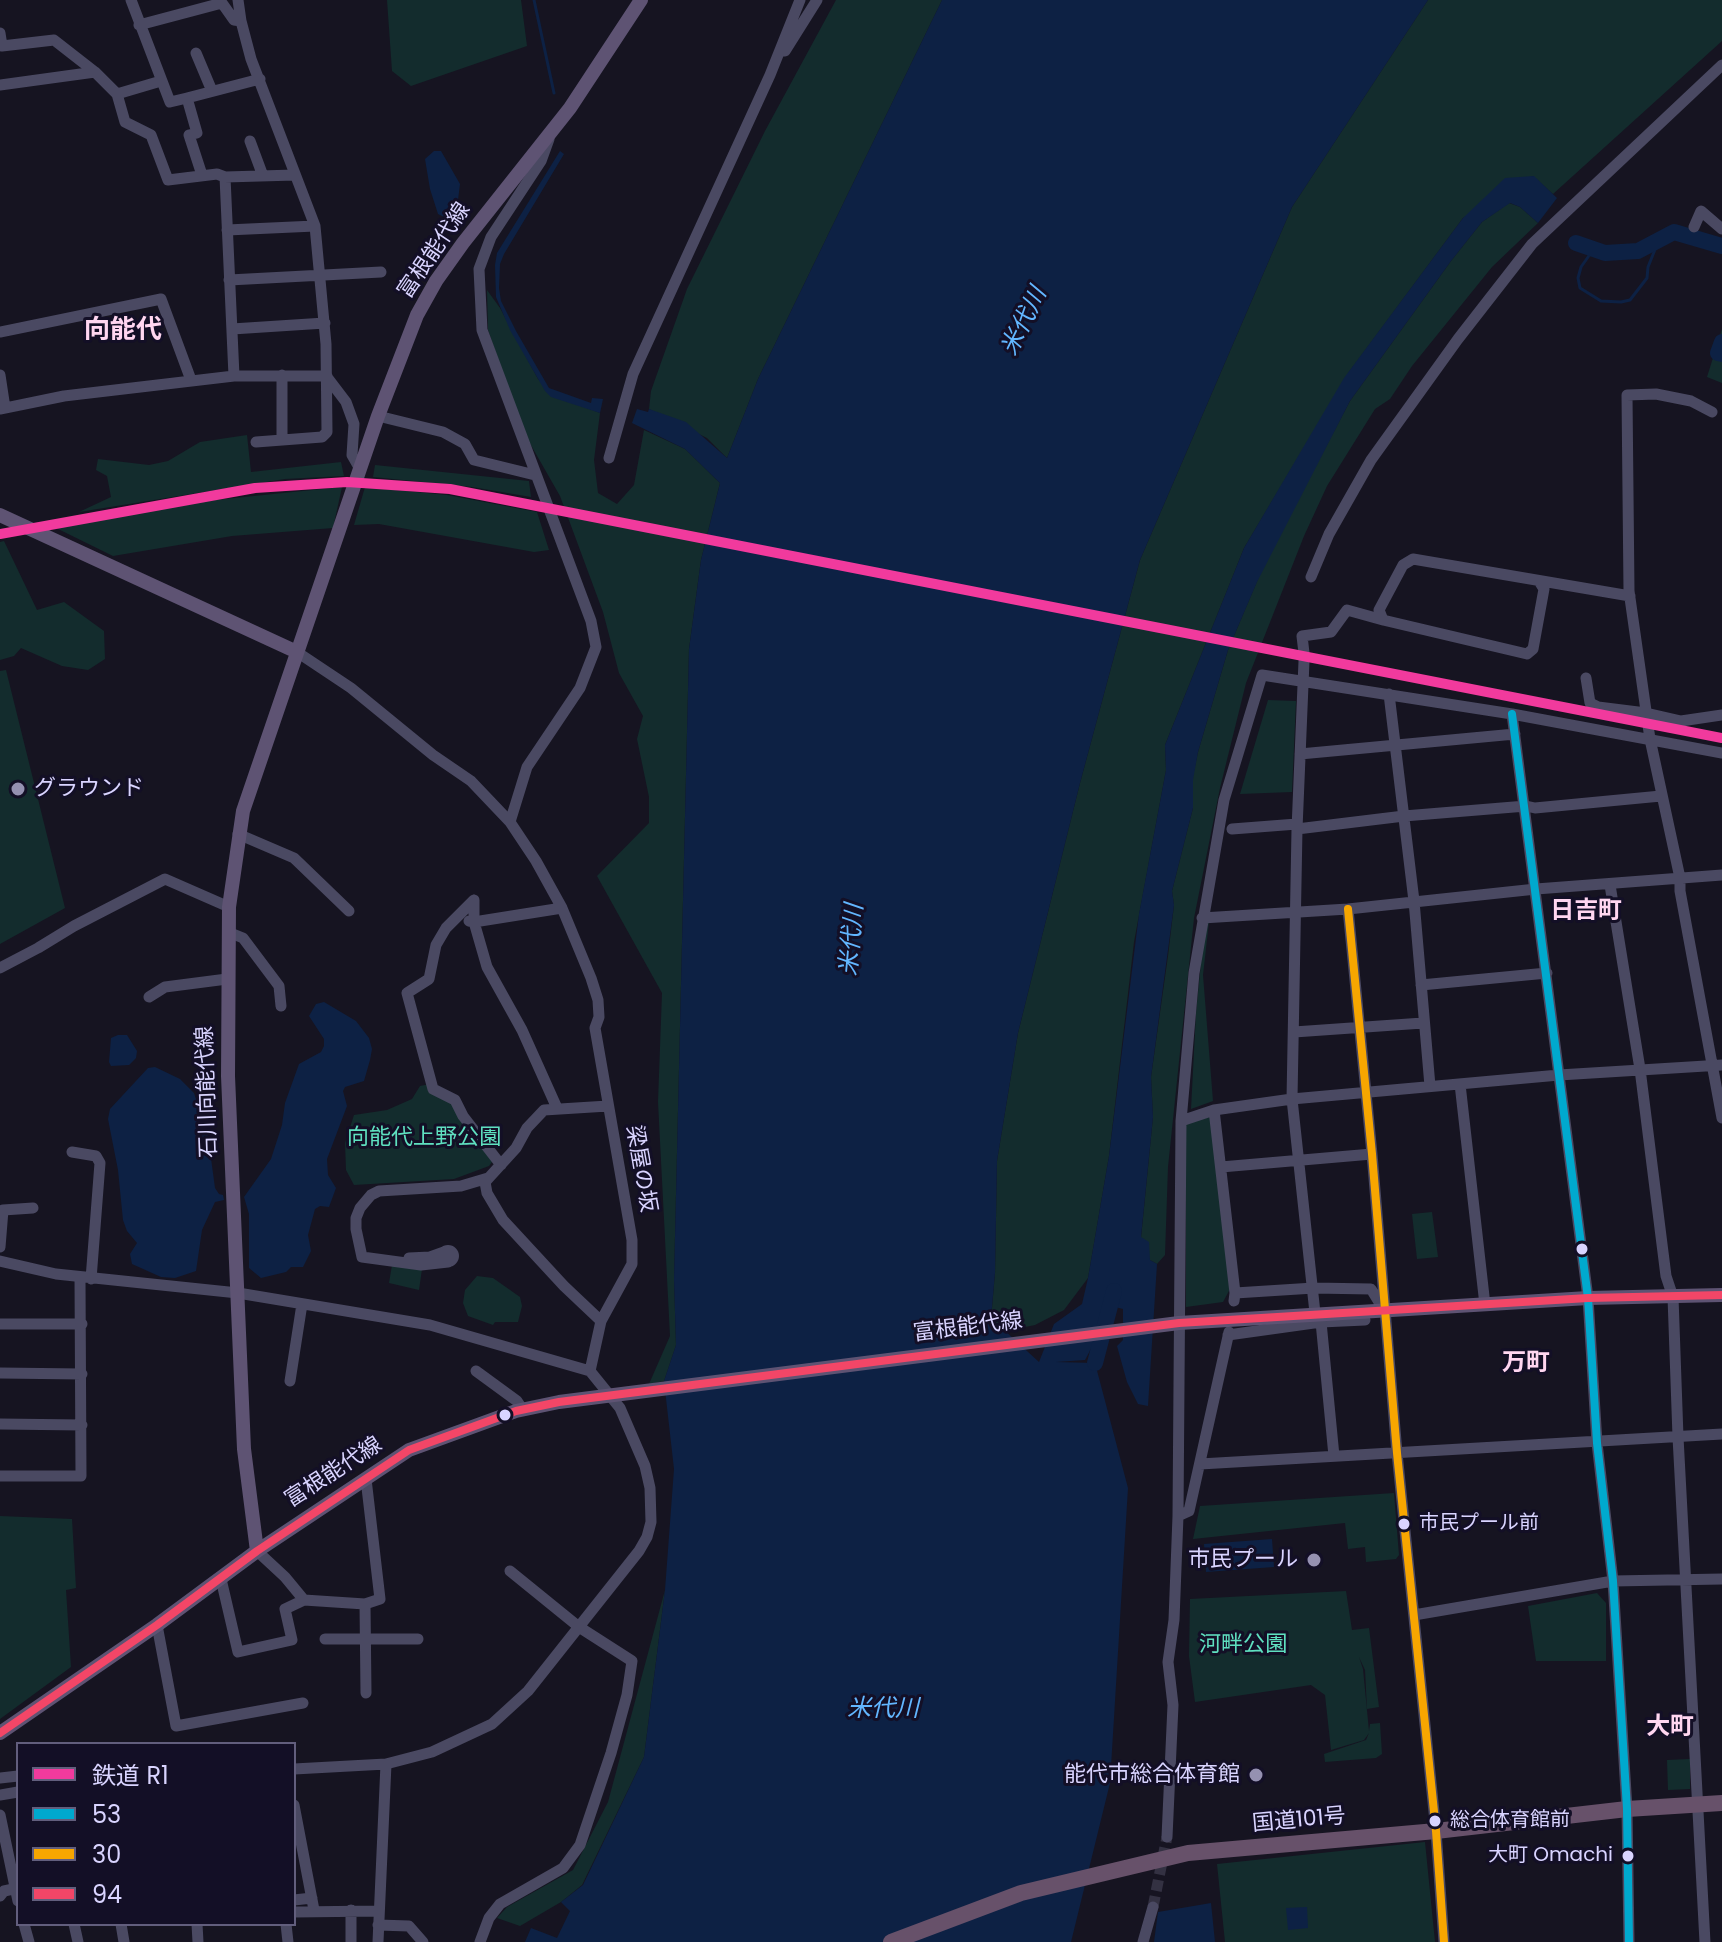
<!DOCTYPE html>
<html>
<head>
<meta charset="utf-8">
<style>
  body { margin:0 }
  #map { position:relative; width:1722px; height:1942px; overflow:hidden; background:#161421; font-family:Poppins,"Noto Sans JP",sans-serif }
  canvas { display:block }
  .legend { position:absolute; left:16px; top:1742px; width:280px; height:184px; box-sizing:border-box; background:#130f26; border:2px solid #625e7d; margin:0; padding:10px 14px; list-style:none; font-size:24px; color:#d9d4ff }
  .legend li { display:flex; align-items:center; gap:16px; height:40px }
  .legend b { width:40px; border:2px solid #625e7d }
</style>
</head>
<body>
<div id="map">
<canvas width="1722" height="1942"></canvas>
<ul class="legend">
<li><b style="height:10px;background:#f13a9d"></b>鉄道 R1</li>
<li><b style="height:10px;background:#00a9ce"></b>53</li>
<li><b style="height:10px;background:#f7a600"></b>30</li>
<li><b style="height:10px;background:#f34667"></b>94</li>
</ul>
</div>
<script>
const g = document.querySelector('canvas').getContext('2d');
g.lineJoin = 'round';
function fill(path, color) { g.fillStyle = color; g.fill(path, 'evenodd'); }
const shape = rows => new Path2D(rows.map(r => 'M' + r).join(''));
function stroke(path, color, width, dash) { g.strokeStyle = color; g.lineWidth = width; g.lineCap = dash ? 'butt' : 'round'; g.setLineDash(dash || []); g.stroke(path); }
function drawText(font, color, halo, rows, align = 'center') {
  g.font = font + ' Poppins,"Noto Sans JP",sans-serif'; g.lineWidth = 6; g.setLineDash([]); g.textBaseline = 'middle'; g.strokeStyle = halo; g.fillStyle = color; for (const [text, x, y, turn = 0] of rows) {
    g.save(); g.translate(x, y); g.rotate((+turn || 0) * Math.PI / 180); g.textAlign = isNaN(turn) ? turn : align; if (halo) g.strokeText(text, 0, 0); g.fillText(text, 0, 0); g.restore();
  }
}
const green = shape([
  [387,0,521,0,527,46,411,86,392,71],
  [836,0,942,0,758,379,727,458,707,438,649,409,651,391,687,289,765,131],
  [1428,0,1722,0,1722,41,1553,194,1533,176,1463,218,1349,372,1244,548,1165,745,1166,770,1134,942,1109,1156,1088,1278,1064,1310,1035,1325,1005,1331,991,1319,995,1273,997,1161,1018,1033,1080,783,1140,560,1292,207],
  [1509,203,1520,207,1538,223,1492,267,1412,366,1390,399,1375,409,1327,486,1304,536,1246,683,1220,788,1194,918,1168,1167,1165,1255,1157,1264,1150,1260,1141,1238,1153,1117,1151,1077,1168,956,1174,905,1172,891,1193,808,1192,780,1198,752,1228,650,1266,560,1350,401,1451,261,1482,222],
  [487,290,500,308,538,379,556,396,600,413,594,460,598,493,617,504,634,485,644,430,685,449,720,483,701,560,689,649,674,1278,676,1345,664,1381,649,1384,670,1336,658,1102,662,993,597,876,649,823,649,797,637,739,643,716,619,673,603,612,560,496,524,433,488,330],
  [1722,329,1722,383,1707,377],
  [247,435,251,472,341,462,344,476,285,479,79,512,111,497,107,476,96,470,98,459,149,465,168,461,200,442],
  [375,465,529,481,531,497,472,487,373,477],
  [342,487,333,528,232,536,113,556,54,527,215,500],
  [365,487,447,495,537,512,549,550,534,552,379,524,354,525],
  [4,541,37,610,64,602,104,631,105,659,88,670,62,666,21,648,14,656,0,660,0,542],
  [6,670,65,908,0,944,0,671],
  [1268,700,1296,701,1292,792,1240,794],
  [1209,922,1203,975,1213,1101,1191,1109,1196,1013,1205,923],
  [430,1084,453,1102,495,1158,489,1166,454,1179,354,1185,346,1170,345,1143,354,1115,387,1110,412,1099,420,1086],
  [1213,1116,1230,1289,1223,1302,1186,1307,1186,1123],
  [1432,1212,1438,1257,1417,1259,1412,1214],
  [392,1265,422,1269,419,1290,389,1283],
  [477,1276,493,1278,520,1297,522,1306,518,1322,495,1322,493,1325,468,1316,463,1303,465,1290],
  [1394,1493,1399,1555,1396,1559,1366,1562,1365,1547,1348,1549,1345,1523,1193,1539,1200,1506],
  [0,1516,72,1519,76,1588,66,1590,71,1667,0,1719],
  [665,1590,644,1757,582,1885,561,1902,520,1926,497,1918,507,1907,573,1870,608,1802],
  [1346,1591,1352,1630,1369,1628,1379,1707,1367,1709,1365,1670,1359,1657,1363,1669,1369,1731,1370,1724,1380,1723,1382,1754,1376,1758,1325,1762,1324,1754,1366,1740,1369,1733,1364,1740,1331,1750,1325,1695,1311,1685,1195,1702,1189,1656,1190,1599],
  [1597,1593,1606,1603,1606,1661,1536,1661,1528,1606],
  [1690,1759,1690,1789,1668,1790,1667,1760],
  [1425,1842,1435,1942,1225,1942,1217,1864]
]);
const water = shape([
  [942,0,1428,0,1292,207,1140,560,1080,783,1018,1033,997,1161,995,1273,991,1318,1039,1362,1054,1324,1082,1304,1088,1278,1109,1156,1139,914,1166,770,1165,745,1244,548,1344,378,1463,218,1505,178,1534,176,1557,198,1538,223,1520,207,1510,203,1482,222,1451,261,1350,401,1257,582,1228,650,1198,752,1193,780,1193,808,1172,891,1174,905,1151,1077,1153,1117,1141,1237,1149,1242,1150,1260,1157,1264,1148,1406,1138,1404,1127,1382,1117,1346,1123,1340,1123,1309,1115,1307,1104,1312,1093,1345,1085,1360,1056,1362,1095,1363,1128,1488,1110,1783,1071,1942,525,1942,531,1928,557,1938,570,1911,561,1902,583,1885,644,1757,665,1590,674,1469,664,1381,676,1345,674,1279,689,649,701,560,720,483,685,449,632,423,637,409,648,412,649,409,686,422,727,458,758,379],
  [434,151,441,151,460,184,458,200,444,217,438,214,430,189,425,159],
  [560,151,564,154,504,254,500,264,499,288,501,301,516,331,549,388,591,403,592,398,603,399,600,413,551,397,545,391,510,330,496,297,495,265,497,253],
  [324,1002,356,1021,369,1038,372,1049,370,1060,364,1081,345,1087,343,1091,347,1106,327,1159,328,1175,336,1188,329,1207,320,1206,315,1209,308,1235,311,1251,303,1267,291,1267,286,1272,261,1278,249,1268,249,1214,244,1197,271,1159,282,1125,285,1103,299,1064,321,1052,324,1046,324,1039,309,1016,316,1004],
  [118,1035,127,1035,137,1051,136,1058,129,1065,111,1066,109,1062,111,1038],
  [155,1067,180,1079,194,1093,208,1136,215,1188,219,1194,223,1195,224,1200,215,1202,202,1230,196,1271,175,1278,161,1277,132,1264,130,1254,137,1243,127,1231,123,1220,118,1170,108,1119,110,1109,148,1068],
  [1272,1539,1274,1567,1206,1572,1204,1544],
  [1211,1903,1215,1942,1154,1942,1158,1912],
  [1307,1907,1308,1928,1288,1930,1286,1908]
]);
const stream = shape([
  [534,0,554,93],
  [1593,250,1581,267,1578,278,1580,288,1601,301,1621,302,1630,300,1647,278,1648,267,1658,242]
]);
const river = shape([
  [1576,243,1605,253,1638,251,1674,232,1722,246],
  [1722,342,1718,353,1722,354],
  [1095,1363,1114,1291]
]);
const minorTunnel = shape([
  [1153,1907,1167,1837]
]);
const minor = shape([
  [131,0,170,102,187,98],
  [238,0,241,21,251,59,315,226,326,344,327,432,322,437,256,442],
  [139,25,222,3,234,20,241,21],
  [0,33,2,46,54,40,95,72,117,94,125,122,151,135,168,180,217,174,225,177,234,376],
  [785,51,817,0],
  [196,53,212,91],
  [0,85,95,72],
  [117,94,161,81],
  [250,141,263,176],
  [202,175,189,135,197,133,187,98,260,79],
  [225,177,295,175],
  [1694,227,1701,211,1722,229],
  [227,230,315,226],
  [229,280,381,272],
  [232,329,325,323],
  [0,332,161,299,191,380],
  [0,375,5,408],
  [327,377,346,402,354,424,352,455,360,469],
  [0,409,64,396,234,376,327,376],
  [1712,412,1691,401,1656,394,1627,395,1629,591,1650,739,1680,878,1680,891,1722,1118],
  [378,416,443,432,465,444,474,460,535,475],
  [282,439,282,375],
  [609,458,633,374,770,75,800,0],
  [1311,577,1329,534,1371,460,1458,339,1532,244,1722,65],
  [1539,581,1544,589,1533,649,1527,654,1383,620,1379,610,1403,565,1413,559,1630,596],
  [1304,653,1302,636,1331,632,1347,610,1383,620],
  [1304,661,1297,829,1292,1099,1315,1313],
  [1586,678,1590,703,1598,707,1646,713,1681,721,1722,715],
  [1389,694,1414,901,1430,1086],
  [1512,714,1588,1298,1597,1443,1613,1581,1627,1809,1629,1942],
  [1300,754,1515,734],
  [510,822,527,767,580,688,596,647,591,621,482,330,479,269,491,237,541,161,549,139],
  [1232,829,1297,824],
  [1297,829,1404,816,1526,806,1535,808,1661,796],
  [238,834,294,858,349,911],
  [1610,885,1640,1069,1666,1276,1673,1297,1678,1437,1705,1942],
  [474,900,446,928,436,945,429,979,407,993,433,1089,455,1100,463,1116,501,1165],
  [474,900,474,922,487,967,522,1030,557,1108],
  [1348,909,1372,1154,1397,1453,1436,1831,1444,1942],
  [1202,918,1348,909,1536,889,1722,875],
  [469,921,474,922,562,908],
  [228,932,243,938,279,986,281,1006],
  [0,968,38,948,74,926,165,879,229,907],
  [1421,985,1547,973],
  [149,997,165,987,227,979],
  [1294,1032,1423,1023],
  [1460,1084,1485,1305],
  [1214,1110,1235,1293,1234,1301],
  [1181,1121,1214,1110,1292,1099,1559,1075,1722,1065],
  [72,1152,96,1156,100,1163,91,1279],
  [1221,1167,1372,1154],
  [0,1247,3,1210,33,1208],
  '442.5 1256a5.5 5.5 0 1 1 11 0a5.5 5.5 0 1 1-11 0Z',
  [409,1258,430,1257,444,1252],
  [0,1261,56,1274,238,1293,430,1325,590,1371],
  [448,1262,421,1265,362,1257,356,1229,356,1218,360,1208,371,1195,379,1191,461,1186,488,1178],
  [1235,1293,1314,1288,1371,1289,1382,1307],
  [601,1321,564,1286,503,1220,487,1193,485,1182,516,1148,527,1128,544,1110,608,1106],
  [1321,1322,1365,1320],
  [0,1324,82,1324],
  [1228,1335,1321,1322,1334,1456],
  [476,1371,517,1401,523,1410],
  [0,1373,82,1374],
  [290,1381,302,1304],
  [0,1424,82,1425],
  [1200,1464,1722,1434],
  [0,1476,81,1476,80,1278],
  [1178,1516,1189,1511,1229,1332],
  [257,1551,285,1577,304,1600,365,1604,380,1599,366,1479],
  [221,1579,238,1652,292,1640,285,1609,304,1600],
  [365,1604,366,1693],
  [1414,1615,1613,1581,1722,1579],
  [157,1625,176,1726,303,1703],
  [325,1639,418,1639],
  [294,1769,386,1764,432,1752,492,1724,528,1691,639,1551,647,1537,651,1522,650,1488,645,1466,620,1408,590,1371,601,1321,632,1264,632,1240,595,1028,599,1017,598,1000,591,978,562,908,536,861,510,822,471,781,433,755,351,688,297,652],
  [0,1778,18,1776],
  [0,1795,18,1792],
  [294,1805,314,1910],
  [0,1815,18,1901],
  [1167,1837,1173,1705,1168,1662,1174,1620,1178,1516,1181,1121,1194,973,1224,800,1262,675,1512,714,1722,753],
  [0,1896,4,1891,18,1888],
  [294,1900,312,1898],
  [294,1912,379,1911],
  [24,1924,29,1942],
  [74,1924,78,1942],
  [121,1924,124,1942],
  [197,1924,198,1942],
  [286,1924,288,1942],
  [378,1925,409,1926,423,1942],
  [351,1942,351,1910],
  [378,1942,386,1764],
  [480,1942,489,1918,500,1904,563,1868,580,1845,611,1753,627,1695,632,1661,579,1627,510,1571],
  [1143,1942,1153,1907]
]);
const major = shape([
  [0,515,297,652],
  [257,1551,244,1449,228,1076,229,907,243,811,378,416,417,315,436,281,463,243,570,108,641,0],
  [0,1733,157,1625,257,1551,409,1450,516,1411,559,1402,1179,1323,1588,1298,1722,1295]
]);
const highway = shape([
  [891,1942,1021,1893,1188,1853,1436,1831,1627,1809,1722,1803]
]);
const bus1 = shape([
  [1512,714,1588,1298,1597,1443,1613,1581,1627,1809,1629,1942]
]);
const bus2 = shape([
  [1348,909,1372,1154,1397,1453,1436,1831,1444,1942]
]);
const bus3 = shape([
  [0,1733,157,1625,257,1551,409,1450,516,1411,559,1402,1179,1323,1588,1298,1722,1295]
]);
const rail1 = shape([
  [0,534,255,488,347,482,450,489,1722,738]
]);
const markers = [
  [18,789,8,"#9591b1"],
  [1582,1249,7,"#d9d4ff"],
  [505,1415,7,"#d9d4ff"],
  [1404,1524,7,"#d9d4ff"],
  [1314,1560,8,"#9591b1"],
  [1256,1775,8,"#9591b1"],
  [1435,1821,7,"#d9d4ff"],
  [1628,1856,7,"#d9d4ff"]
];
const busNames = [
  ["市民プール前",1419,1524],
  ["総合体育館前",1450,1821],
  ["大町 Omachi",1613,1856,"right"]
];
const streetNames = [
  ["富根能代線",435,251,-56],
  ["石川向能代線",208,1092,-92],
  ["梁屋の坂",640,1169,80],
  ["富根能代線",968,1328,-7],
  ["富根能代線",334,1473,-33],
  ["国道101号",1299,1821,-5]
];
const poiNames = [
  ["グラウンド",34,789,"left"],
  ["市民プール",1298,1560],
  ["能代市総合体育館",1240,1775]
];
const parkNames = [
  ["向能代上野公園",424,1138],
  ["河畔公園",1243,1645]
];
const waterNames = [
  ["米代川",1025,322,-64],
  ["米代川",853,940,-85],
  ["米代川",883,1710]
];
const neighbourhoodNames = [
  ["日吉町",1586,912],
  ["万町",1526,1364],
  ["大町",1670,1728]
];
const quarterNames = [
  ["向能代",123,331]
];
fill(green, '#132c2d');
fill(water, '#0d2144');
stroke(stream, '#0d2144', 3);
stroke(river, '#0d2144', 16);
stroke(minorTunnel, '#333142', 11, [11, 5.5]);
stroke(minor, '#4a4962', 11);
stroke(major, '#5e5373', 14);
stroke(highway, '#67516a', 16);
stroke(bus1, '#00a9ce', 8);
stroke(bus2, '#f7a600', 8);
stroke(bus3, '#f34667', 8);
stroke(rail1, '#f13a9d', 10);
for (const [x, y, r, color] of markers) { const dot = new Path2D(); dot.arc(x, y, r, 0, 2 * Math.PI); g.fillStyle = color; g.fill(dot); stroke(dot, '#130f26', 3); }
drawText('20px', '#d9d4ff', '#130f26', busNames, 'left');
drawText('22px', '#d9d4ff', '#130f26', streetNames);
drawText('22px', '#d9d4ff', '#130f26', poiNames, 'right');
drawText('22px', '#5fe0c0', '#130f26', parkNames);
drawText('italic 24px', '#62b6ff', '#130f26', waterNames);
drawText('bold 24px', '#ffd6f0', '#130f26', neighbourhoodNames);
drawText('bold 26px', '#ffd6f0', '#130f26', quarterNames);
</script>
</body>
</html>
